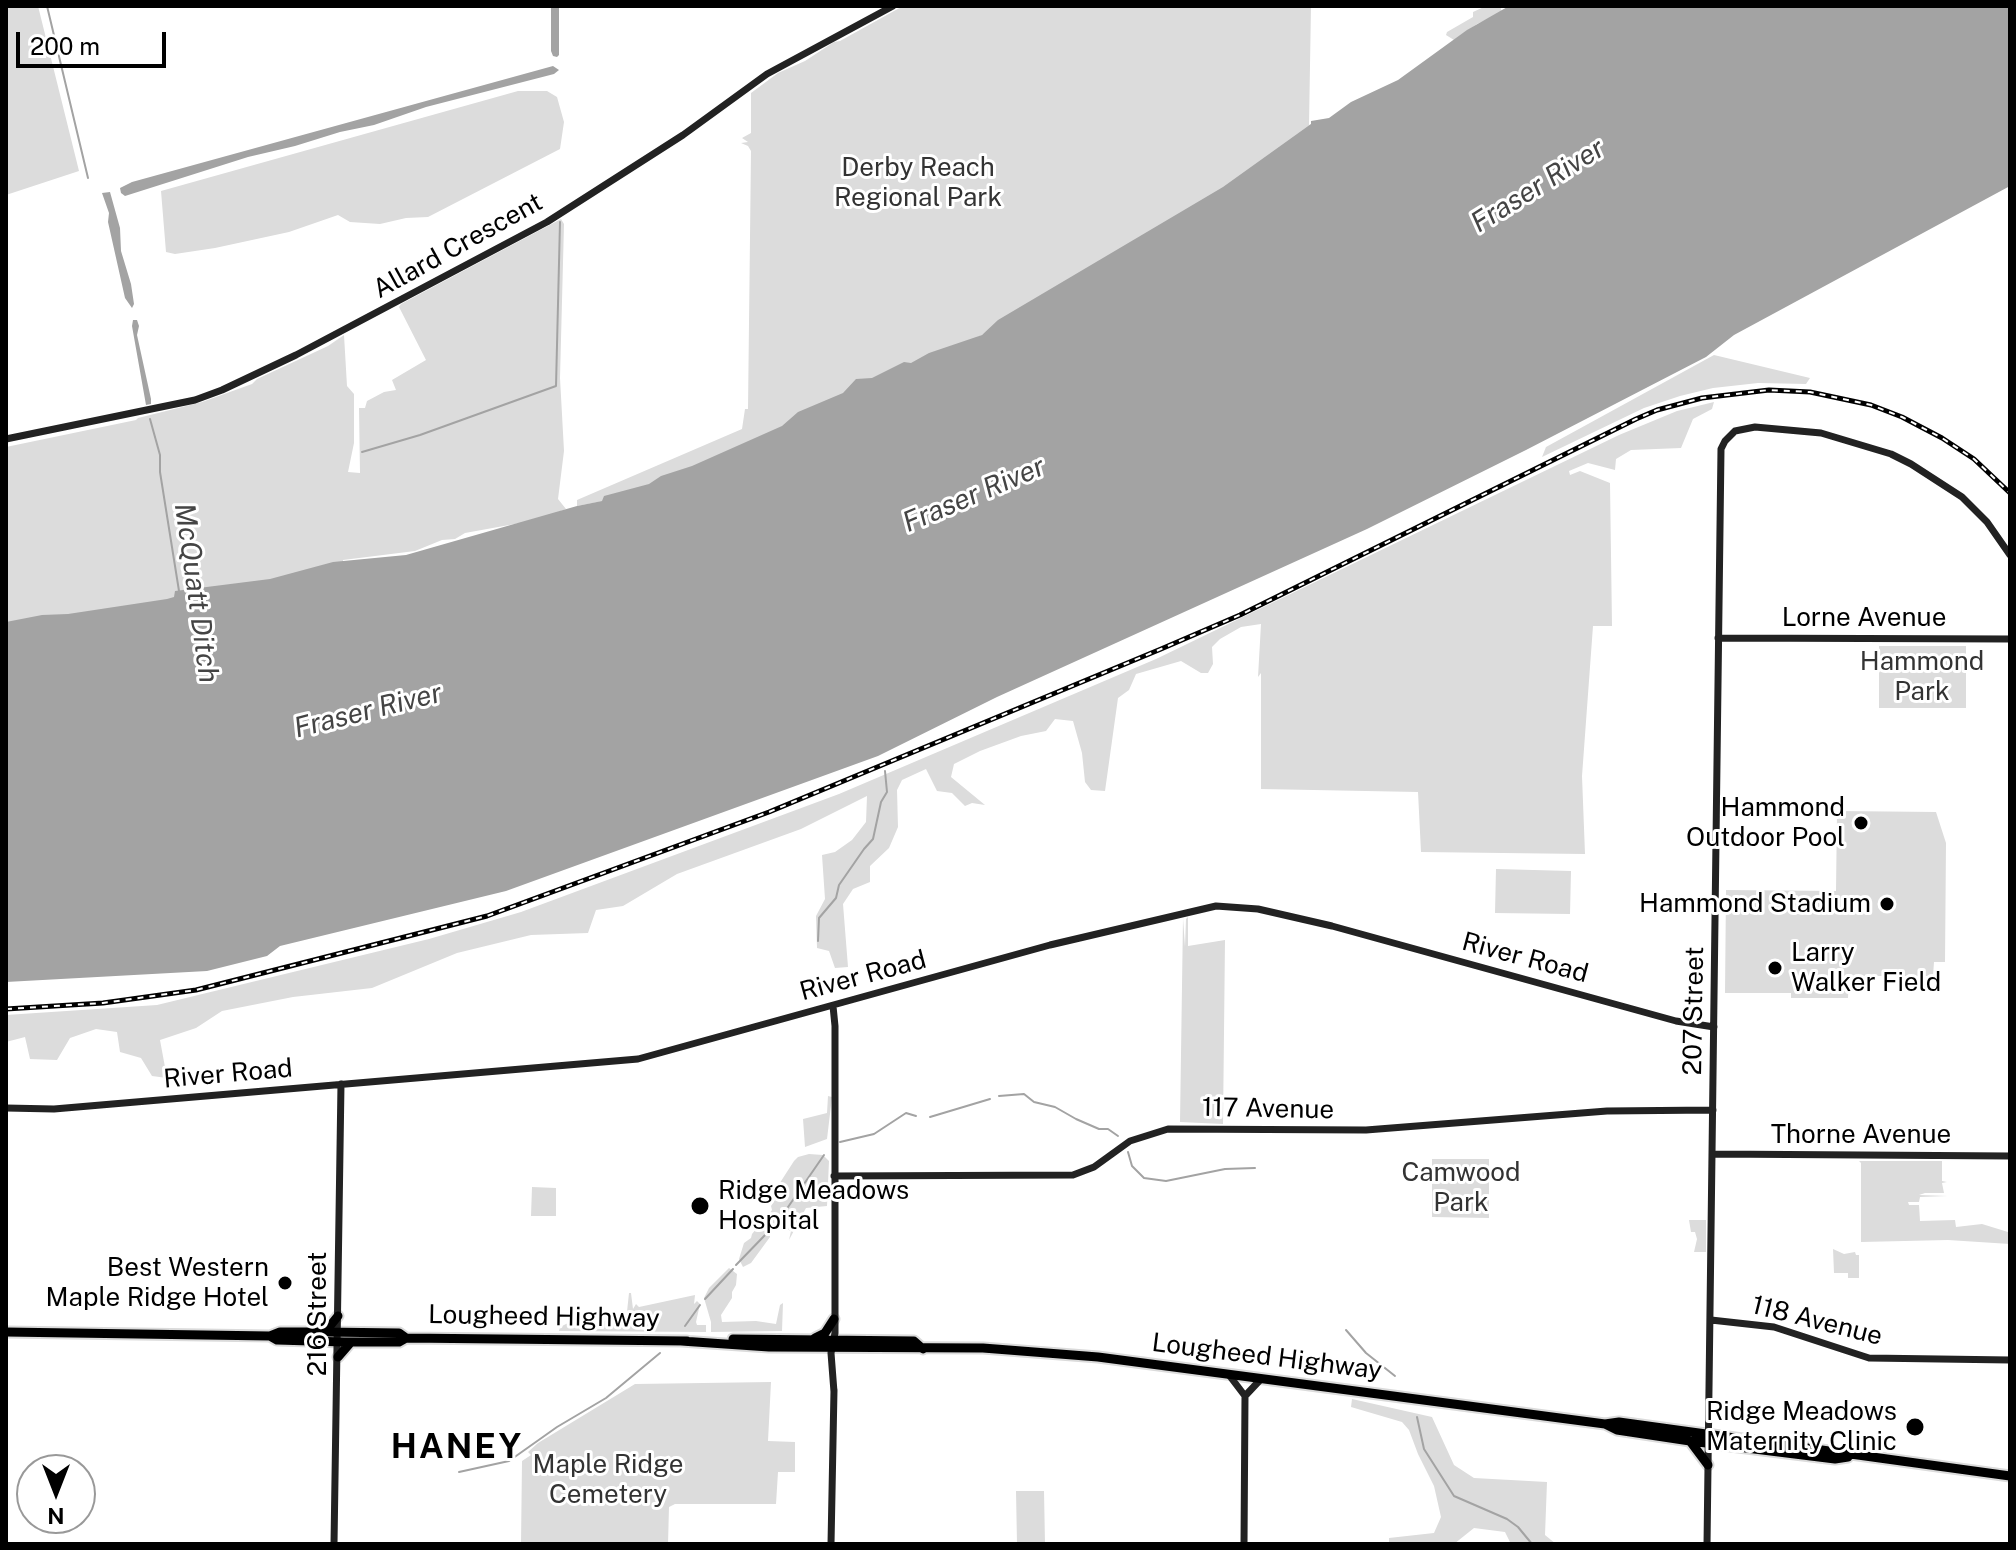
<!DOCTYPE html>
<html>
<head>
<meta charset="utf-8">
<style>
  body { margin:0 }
  #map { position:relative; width:2016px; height:1550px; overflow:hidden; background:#fff; font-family:"Public Sans",sans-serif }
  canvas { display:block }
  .frame { position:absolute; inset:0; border:8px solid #000; pointer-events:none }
  .north { position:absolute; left:16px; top:1454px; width:80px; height:80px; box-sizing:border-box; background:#fff; border:2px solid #999; border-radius:50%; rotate:180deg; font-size:22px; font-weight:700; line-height:32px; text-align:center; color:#000 }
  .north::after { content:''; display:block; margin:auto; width:28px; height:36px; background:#000; clip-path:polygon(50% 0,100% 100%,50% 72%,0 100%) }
  .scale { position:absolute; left:16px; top:32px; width:150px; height:36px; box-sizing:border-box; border:4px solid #000; border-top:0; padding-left:10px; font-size:24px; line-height:28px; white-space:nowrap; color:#000; -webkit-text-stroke:6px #fff; paint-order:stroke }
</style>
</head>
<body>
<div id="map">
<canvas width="2016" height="1550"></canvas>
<div class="frame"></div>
<div class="north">N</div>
<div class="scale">200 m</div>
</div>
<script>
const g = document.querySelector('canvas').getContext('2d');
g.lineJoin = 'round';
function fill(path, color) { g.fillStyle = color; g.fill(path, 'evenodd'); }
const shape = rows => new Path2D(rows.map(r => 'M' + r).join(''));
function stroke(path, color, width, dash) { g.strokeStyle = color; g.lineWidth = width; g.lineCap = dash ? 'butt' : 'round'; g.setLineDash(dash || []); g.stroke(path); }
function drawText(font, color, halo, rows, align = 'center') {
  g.font = font + ' "Public Sans",sans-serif'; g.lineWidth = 6; g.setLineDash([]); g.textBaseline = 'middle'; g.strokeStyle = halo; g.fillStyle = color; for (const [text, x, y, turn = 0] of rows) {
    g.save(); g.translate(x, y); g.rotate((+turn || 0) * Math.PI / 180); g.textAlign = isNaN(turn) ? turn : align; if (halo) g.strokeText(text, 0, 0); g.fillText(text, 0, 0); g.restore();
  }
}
const green = shape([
  [6,6,38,6,79,171,6,195],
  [903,6,1311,6,1309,125,1312,124,1269,160,982,335,808,419,614,499,577,506,577,500,742,429,745,409,748,409,751,151,748,146,741,143,748,142,742,138,751,133,751,93,778,73,805,61,834,42,840,41],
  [1486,6,1500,6,1502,12,1477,24,1454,40,1446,35,1447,32,1473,17,1473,12],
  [518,91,547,91,557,97,564,122,560,149,428,217,406,218,380,224,350,222,338,215,289,232,215,248,175,254,166,252,161,191],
  [561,219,564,224,560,378,564,451,558,499,566,509,537,520,465,533,455,539,442,540,415,551,343,560,342,598,6,649,6,447,136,420,138,418,202,402,252,384,257,379,328,346,344,335,347,386,354,394,354,443,348,472,360,473,359,408,365,408,367,401,384,392,396,390,392,380,426,360,399,307,401,304],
  [1714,355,1810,378,1806,384,1758,383,1713,388,1680,396,1644,408,1542,457,1546,447],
  [1714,402,1712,409,1693,419,1681,448,1631,450,1616,459,1615,470,1588,463,1569,471,1570,475,1580,471,1610,483,1612,626,1593,626,1582,776,1585,854,1421,852,1418,792,1261,789,1261,673,1258,677,1261,624,1241,627,1220,639,1212,647,1213,664,1208,673,1201,673,1181,661,1136,674,1129,690,1118,698,1105,791,1091,790,1085,782,1082,753,1073,721,1055,719,1046,731,1021,736,980,751,954,764,951,777,985,805,972,803,965,806,952,793,937,791,926,769,902,780,897,790,898,827,889,848,870,866,870,882,853,889,843,904,848,967,835,968,829,951,817,948,816,916,825,899,822,855,835,852,852,840,866,822,867,796,801,829,677,874,623,906,596,910,588,933,531,935,457,953,372,988,293,997,222,1011,196,1028,160,1040,167,1078,152,1076,141,1058,120,1052,117,1032,96,1029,70,1038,57,1060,30,1059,25,1037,6,1042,6,1015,157,1005,429,939,521,912,839,794,1156,659,1619,435,1677,411],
  [1879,646,1966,646,1966,708,1879,708],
  [1837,811,1936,812,1946,843,1945,962,1934,962,1933,976,1849,976,1848,998,1791,998,1791,993,1725,993,1726,890,1836,891],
  [1496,869,1571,871,1570,914,1495,913],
  [1188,917,1188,946,1225,940,1223,1124,1180,1122,1183,918,1185,947,1186,919],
  [828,1096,832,1097,827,1139,805,1147,803,1119,827,1113],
  [809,1154,823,1155,829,1161,827,1206,806,1208,789,1240,791,1231,773,1223,769,1214,772,1210,771,1206,777,1197,774,1192,794,1161,798,1157],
  [1432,1159,1489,1159,1489,1218,1432,1217],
  [1859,1161,1942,1161,1942,1181,1947,1182,1942,1183,1944,1193,1925,1193,1919,1195,1948,1196,1920,1197,1919,1202,1908,1202,1909,1205,1919,1205,1920,1221,1955,1220,1956,1227,1982,1224,2008,1232,2010,1244,1948,1240,1861,1242,1861,1163],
  [532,1187,556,1188,556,1216,531,1216],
  [764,1219,769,1224,770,1237,751,1263,743,1267,739,1259,744,1243,751,1238,752,1234],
  [1689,1220,1706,1220,1706,1252,1694,1252,1697,1239,1695,1232,1691,1232],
  [1833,1249,1844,1254,1855,1252,1856,1255,1859,1255,1859,1278,1848,1278,1848,1273,1834,1273],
  [729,1268,737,1274,736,1285,732,1292,732,1298,721,1315,722,1322,756,1321,776,1324,780,1305,783,1303,782,1331,711,1332,711,1322,704,1298,709,1288],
  [629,1293,631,1293,633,1309,636,1304,639,1307,695,1295,694,1304,697,1301,700,1304,696,1322,697,1325,706,1325,706,1332,559,1331,560,1327,568,1323,601,1323,606,1320,623,1323,626,1321],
  [771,1382,768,1441,795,1442,795,1472,778,1472,776,1504,675,1504,669,1507,668,1544,521,1544,522,1461,531,1455,528,1452,538,1443,635,1384],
  [1352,1399,1432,1417,1454,1465,1474,1478,1547,1482,1545,1535,1556,1544,1511,1544,1505,1532,1474,1528,1454,1544,1389,1544,1389,1538,1434,1533,1441,1517,1434,1486,1418,1454,1409,1430,1402,1422,1351,1407],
  [1016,1491,1044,1491,1045,1544,1017,1544]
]);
const water = shape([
  [551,6,559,6,559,55,557,57,553,56,551,51],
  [1509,6,2010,6,2010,186,1734,335,1706,357,1526,450,1367,529,997,697,878,756,506,891,280,946,267,956,207,971,6,982,6,622,42,615,68,614,167,599,174,597,175,591,270,579,333,562,406,555,577,506,602,501,604,496,649,484,661,476,692,466,782,426,798,412,843,393,856,379,872,378,904,362,911,363,929,353,982,335,998,320,1223,187,1311,124,1311,121,1329,118,1351,102,1398,80,1467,30],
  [553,66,559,70,554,74,426,107,374,125,340,132,295,146,248,157,125,196,121,193,120,188,132,182],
  [110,192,120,228,121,251,131,284,134,304,132,308,125,298,108,222,109,213,102,193],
  [133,320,137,320,139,326,137,335,151,399,151,404,146,405,132,326]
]);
const stream = shape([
  [47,6,88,178],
  [150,419,160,455,160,472,179,591],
  [362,452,420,435,556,386,560,222],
  [818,941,819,918,836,898,839,885,864,849,873,839,881,802,887,792,885,771],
  [999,1096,1024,1094,1034,1102,1055,1107,1076,1119,1099,1129,1108,1129,1118,1136],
  [930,1117,990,1099],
  [840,1142,874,1134,906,1113,916,1116],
  [1128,1152,1132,1166,1144,1178,1166,1181,1225,1169,1255,1168],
  [777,1223,824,1155],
  [736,1265,767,1233],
  [705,1299,733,1269],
  [685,1326,700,1305],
  [1346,1330,1366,1353,1395,1376],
  [1417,1417,1424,1449,1454,1496,1507,1519,1518,1527,1532,1544],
  [459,1472,509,1461,557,1427,606,1398,660,1353]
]);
const secondary = shape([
  [6,439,195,400,222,390,296,355,547,222,683,135,767,74,893,6],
  [1718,638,2010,639],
  [833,1006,835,1026,835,1333,831,1353,834,1392],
  [6,1108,54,1109,638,1059,1050,945,1216,906,1258,909,1332,926,1676,1021,1714,1027],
  [1713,1154,2010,1156],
  [834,1176,1073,1175,1094,1167,1130,1141,1168,1129,1366,1130,1607,1111,1713,1110],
  [1711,1320,1774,1327,1869,1358,2010,1360],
  [1229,1375,1245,1396,1244,1544],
  [1245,1396,1261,1379],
  [334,1544,341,1084],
  [831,1544,834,1390],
  [1707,1544,1721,449,1725,441,1735,431,1755,427,1821,433,1891,454,1911,464,1962,497,1987,522,2010,555]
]);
const highway = shape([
  [6,1332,270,1336,277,1340,344,1342,399,1342,406,1338],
  [325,1332,338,1316],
  [270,1336,280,1332,325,1332,399,1333,406,1338,687,1341],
  [815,1338,825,1333,834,1319],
  [733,1339,914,1341,923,1349],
  [681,1341,769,1347,983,1348,1098,1357,1605,1424,1619,1422,2010,1476],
  [338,1357,351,1342],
  [1605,1424,1617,1430,1690,1441,1835,1459,1848,1457],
  [1690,1441,1708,1465]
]);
const rail = shape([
  [6,1009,103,1003,196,990,487,916,769,812,1161,649,1240,615,1636,419,1657,410,1702,398,1769,390,1810,392,1871,405,1902,417,1942,438,1974,459,2010,493]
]);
const markers = [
  [1861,823,8,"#000"],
  [1887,904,8,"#000"],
  [1775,968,8,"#000"],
  [700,1206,10,"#000"],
  [285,1283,8,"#000"],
  [1915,1427,10,"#000"]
];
const parkNames = [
  ["Derby Reach",918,168],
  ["Regional Park",918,198],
  ["Hammond",1922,662],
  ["Park",1922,692],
  ["Camwood",1461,1173],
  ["Park",1461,1203],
  ["Maple Ridge",608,1465],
  ["Cemetery",608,1495]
];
const streetNames = [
  ["Allard Crescent",458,246,-29],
  ["Lorne Avenue",1864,618],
  ["River Road",1525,958,15],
  ["River Road",863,976,-15],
  ["207 Street",1694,1011,-89],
  ["River Road",228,1074,-5],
  ["117 Avenue",1268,1109,1],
  ["Thorne Avenue",1861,1135],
  ["216 Street",318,1314,-90],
  ["Lougheed Highway",544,1317,1],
  ["118 Avenue",1817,1321,14],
  ["Lougheed Highway",1267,1357,7]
];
const poiNames = [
  ["Hammond",1845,808],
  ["Outdoor Pool",1845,838],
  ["Hammond Stadium",1871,904],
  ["Larry",1791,953,"left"],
  ["Walker Field",1791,983,"left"],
  ["Ridge Meadows",718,1191,"left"],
  ["Hospital",718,1221,"left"],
  ["Best Western",269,1268],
  ["Maple Ridge Hotel",269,1298],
  ["Ridge Meadows",1897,1412],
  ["Maternity Clinic",1897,1442]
];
const waterNames = [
  ["Fraser River",1538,186,-32],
  ["Fraser River",974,495,-23],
  ["McQuatt Ditch",196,593,82],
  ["Fraser River",368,711,-14]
];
const districtNames = [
  ["HANEY",457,1448]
];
fill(green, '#dcdcdc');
fill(water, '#a3a3a3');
stroke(stream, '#a3a3a3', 2);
stroke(highway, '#dbdbdb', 13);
stroke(secondary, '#222', 7);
stroke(highway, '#000', 9);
stroke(rail, '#000', 5);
stroke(rail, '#fff', 2, [6]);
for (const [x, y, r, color] of markers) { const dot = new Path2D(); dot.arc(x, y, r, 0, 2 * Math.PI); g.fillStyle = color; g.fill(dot); stroke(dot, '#fff', 3); }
drawText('26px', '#333', '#fff', parkNames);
drawText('26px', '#000', '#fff', streetNames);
drawText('26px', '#000', '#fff', poiNames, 'right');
drawText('italic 28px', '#444', '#fff', waterNames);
g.letterSpacing = '2px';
drawText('bold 34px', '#000', '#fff', districtNames);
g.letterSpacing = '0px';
</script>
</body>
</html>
